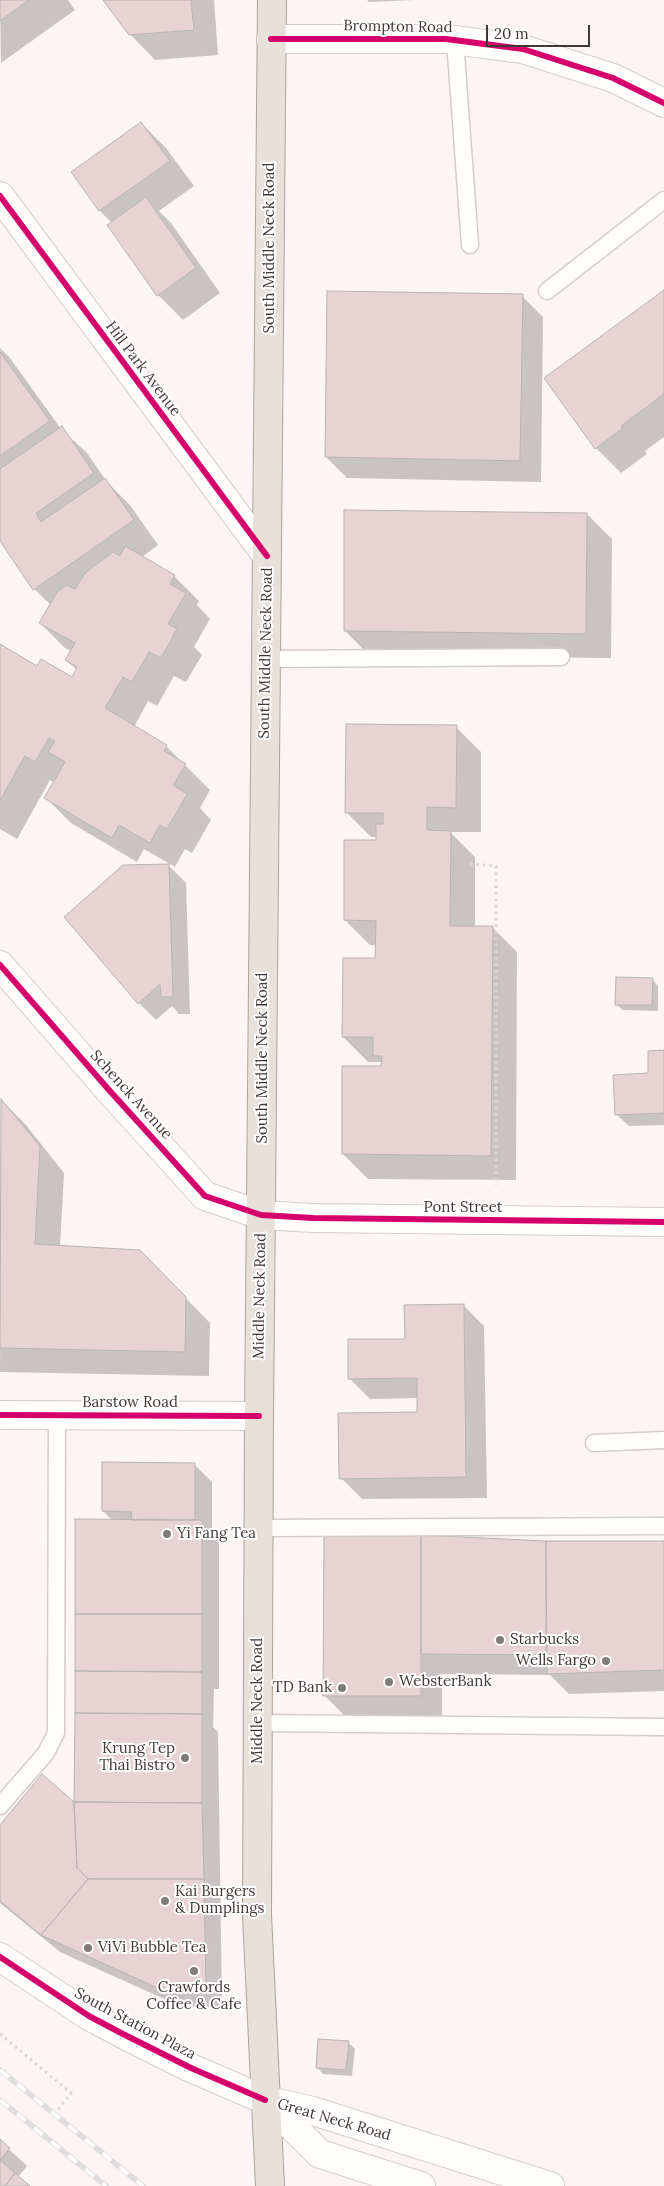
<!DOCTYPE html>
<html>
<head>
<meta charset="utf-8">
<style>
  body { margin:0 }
  #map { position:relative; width:664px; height:2186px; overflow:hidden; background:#fcf5f4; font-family:Lora,serif }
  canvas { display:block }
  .scale { position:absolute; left:486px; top:25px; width:104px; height:22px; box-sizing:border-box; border:2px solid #3f3835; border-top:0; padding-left:6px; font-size:15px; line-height:18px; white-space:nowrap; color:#3f3835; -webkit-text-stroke:4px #fff; paint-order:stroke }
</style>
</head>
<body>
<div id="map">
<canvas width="664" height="2186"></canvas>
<div class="scale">20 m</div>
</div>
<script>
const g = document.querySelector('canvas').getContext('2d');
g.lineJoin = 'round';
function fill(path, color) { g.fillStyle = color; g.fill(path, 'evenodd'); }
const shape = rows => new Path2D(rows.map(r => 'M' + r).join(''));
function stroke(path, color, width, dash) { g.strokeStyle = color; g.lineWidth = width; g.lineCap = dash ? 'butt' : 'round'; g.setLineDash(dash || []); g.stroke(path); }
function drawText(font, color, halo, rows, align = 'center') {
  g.font = font + ' Lora,serif'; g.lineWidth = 4; g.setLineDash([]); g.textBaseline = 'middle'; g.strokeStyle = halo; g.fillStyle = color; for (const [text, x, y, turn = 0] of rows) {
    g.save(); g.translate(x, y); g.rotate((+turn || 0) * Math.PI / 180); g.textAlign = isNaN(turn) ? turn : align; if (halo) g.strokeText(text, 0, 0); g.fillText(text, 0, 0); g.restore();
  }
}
const shadow = shape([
  [0,0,68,0,75,10,1,63],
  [104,0,214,0,218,55,155,60,130,34],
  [367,0,415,0,369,2],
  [141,123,166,148,194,186,159,211,171,223,220,293,183,320,158,295,112,223,100,211,73,172],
  [664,292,664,437,645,451,647,454,621,473,596,448],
  [522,296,543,317,541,482,347,478,326,457],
  [0,348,10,358,61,429,87,453,107,482,130,505,158,545,142,557,174,576,199,601,197,605,210,619,194,647,202,655,186,682,174,676,157,706,148,701,134,727,166,746,210,790,200,808,211,820,192,853,185,849,175,867,144,849,137,862,71,823,46,798,54,783,50,780,17,839,0,829,0,646,37,667,72,679,77,670,66,660,71,651,65,648,40,623,51,605,34,589,0,538],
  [587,514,612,539,611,658,370,656,345,631],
  [456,727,481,752,481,832,450,832,475,857,475,927,492,927,517,952,516,1180,368,1179,343,1154,383,1064,380,1062,368,1062,343,1037,376,959,376,945,370,945,345,920,377,837,371,837,346,812],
  [168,865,186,883,190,1014,179,1014,172,1006,156,1020,139,1003],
  [652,979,658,986,658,1011,623,1010,616,1004],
  [664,1052,664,1125,629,1126,616,1114,650,1075],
  [1,1100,26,1125,64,1173,60,1247,164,1276,210,1323,209,1376,0,1372],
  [463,1305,484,1326,487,1498,362,1499,341,1478,419,1413,419,1398,370,1399,349,1378],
  [194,1464,212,1482,212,1532,219,1539,219,1689,214,1689,213,1727,218,1732,222,2007,182,2007,60,1952,0,1903,0,1827,75,1805,113,1521,103,1511],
  [421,1537,546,1542,664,1543,664,1691,569,1694,550,1675,442,1674,442,1717,345,1716,324,1695],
  [348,2042,355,2049,352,2076,323,2074,317,2067],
  [0,2141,27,2166,18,2177,29,2186,0,2186]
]);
const building = shape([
  [0,0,29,0,0,21,0,0],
  [103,0,191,0,194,30,129,35,103,0],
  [141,122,170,161,99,211,71,172,141,122],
  [146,197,196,268,157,296,107,225,146,197],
  [664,290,664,394,621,426,623,428,595,449,544,378,664,290],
  [327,291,523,294,520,461,325,457,327,291],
  [0,352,50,421,0,456,0,352],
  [62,426,94,473,36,513,41,522,105,478,134,520,33,590,0,541,0,469,62,426],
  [344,510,587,513,586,634,344,631,344,510],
  [125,546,175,575,170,584,186,593,168,624,177,629,161,658,149,652,132,682,123,677,105,708,167,745,164,751,186,764,173,785,187,794,167,829,160,825,150,843,119,825,112,838,44,798,65,762,48,752,55,741,49,738,35,762,25,756,0,800,0,644,37,666,41,659,72,677,77,667,65,660,75,643,39,623,57,592,67,585,75,589,85,573,113,552,120,556,125,546],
  [346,724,457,725,456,808,427,807,427,830,451,831,450,926,493,926,491,1156,342,1154,342,1066,381,1066,382,1056,373,1056,373,1037,342,1037,343,958,375,958,376,921,344,920,344,840,376,840,376,824,383,824,383,813,345,813,346,724],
  [169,864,173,997,161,997,160,984,138,1004,64,917,123,865,169,864],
  [616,977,653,978,652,1005,615,1005,616,977],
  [664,1050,664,1113,615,1115,613,1075,648,1073,648,1051,664,1050],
  [1,1099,40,1146,35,1244,140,1250,186,1297,185,1352,0,1348,1,1099],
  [464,1304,466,1477,339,1479,338,1413,417,1412,417,1378,348,1379,348,1339,405,1339,404,1305,464,1304],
  [102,1462,195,1463,195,1520,132,1520,131,1512,102,1511,102,1462],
  [75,1519,202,1520,202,1614,75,1614,75,1519],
  [324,1535,421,1535,421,1696,323,1696,324,1535],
  [421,1535,546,1541,546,1655,421,1654,421,1535],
  [546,1541,664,1541,664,1670,547,1674,546,1541],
  [75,1614,202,1614,202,1672,75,1671,75,1614],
  [75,1671,202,1672,202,1714,75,1713,75,1671],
  [75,1713,202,1714,202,1803,74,1802,75,1713],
  [42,1774,74,1802,77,1868,88,1879,41,1935,0,1901,0,1825,42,1774],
  [74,1802,202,1803,204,1879,88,1879,77,1868,74,1802],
  [88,1879,204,1879,206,1990,164,1991,41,1935,88,1879],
  [318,2039,349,2041,346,2070,316,2068,318,2039],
  [0,2139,10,2148,0,2160,15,2173,5,2186,0,2186,0,2139],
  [15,2173,30,2186,5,2186,15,2173]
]);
const path = shape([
  [470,864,496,866,496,1185],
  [0,2034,71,2093,58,2110]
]);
const lane = shape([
  [455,40,470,245],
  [547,291,664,200],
  [265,659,561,657],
  [594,1443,664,1440],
  [259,1528,664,1526],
  [258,1723,664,1727],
  [0,1806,46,1753,56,1733,57,1415]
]);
const street = shape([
  [271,39,446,39,523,49,613,78,664,103],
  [0,196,267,556],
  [0,965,109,1090,205,1196,261,1215,313,1218,664,1222]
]);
const secondary = shape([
  [0,1415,259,1416],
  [0,1957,89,2016,123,2034,191,2068,265,2100,313,2111,550,2186],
  [265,2100,320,2154,421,2186]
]);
const primary = shape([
  [270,2186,257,1915,259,1416,272,0]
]);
const rail = shape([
  [0,2070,143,2186],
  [0,2100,106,2186]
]);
const cycleway = shape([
  [271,39,446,39,523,49,613,78,664,103],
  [0,196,267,556],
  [0,965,109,1090,205,1196,261,1215,313,1218,664,1222],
  [0,1415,259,1416],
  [0,1957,89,2016,123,2034,191,2068,265,2100]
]);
const markers = [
  [167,1534,5,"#817a78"],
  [500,1640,5,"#817a78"],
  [606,1661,5,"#817a78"],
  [389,1682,5,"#817a78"],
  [342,1688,5,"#817a78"],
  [185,1758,5,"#817a78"],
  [165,1901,5,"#817a78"],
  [88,1948,5,"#817a78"],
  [194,1971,5,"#817a78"]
];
const streetNames = [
  ["Brompton Road",398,27,1],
  ["South Middle Neck Road",270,248,-90],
  ["Hill Park Avenue",143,369,53],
  ["South Middle Neck Road",266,653,-89],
  ["South Middle Neck Road",263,1058,-90],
  ["Schenck Avenue",131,1095,48],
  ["Pont Street",463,1208],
  ["Middle Neck Road",260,1296,-89],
  ["Barstow Road",130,1403],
  ["Middle Neck Road",258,1701,-90],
  ["South Station Plaza",135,2024,28],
  ["Great Neck Road",334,2120,16]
];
const poiNames = [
  ["Yi Fang Tea",177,1534],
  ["Starbucks",510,1640],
  ["Wells Fargo",596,1661,"right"],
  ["WebsterBank",399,1682],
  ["TD Bank",332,1688,"right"],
  ["Krung Tep",175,1749,"right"],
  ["Thai Bistro",175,1766,"right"],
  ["Kai Burgers",175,1892],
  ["& Dumplings",175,1909],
  ["ViVi Bubble Tea",98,1948],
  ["Crawfords",194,1988,"center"],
  ["Coffee & Cafe",194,2005,"center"]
];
fill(shadow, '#0003');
fill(building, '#e7d3d4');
stroke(building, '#b9b3b3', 1);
stroke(lane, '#d3cdcb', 19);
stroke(street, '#d3cdcb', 30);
stroke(secondary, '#d3cdcb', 30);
stroke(primary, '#b1a294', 30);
stroke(path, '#d8d6d6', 3, [2.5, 4]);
stroke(lane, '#fffefd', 16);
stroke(street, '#fffefd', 28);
stroke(secondary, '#fffefd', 28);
stroke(primary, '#e8e1d9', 28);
stroke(rail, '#dedcdc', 5.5);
stroke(rail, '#fff', 4, [11]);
stroke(cycleway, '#d6006c', 6);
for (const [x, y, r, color] of markers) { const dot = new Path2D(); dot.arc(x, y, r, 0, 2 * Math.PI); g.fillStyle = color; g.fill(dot); stroke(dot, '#fff', 2); }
drawText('15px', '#3f3835', '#fff', streetNames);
drawText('15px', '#3f3835', '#fff', poiNames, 'left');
</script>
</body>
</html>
